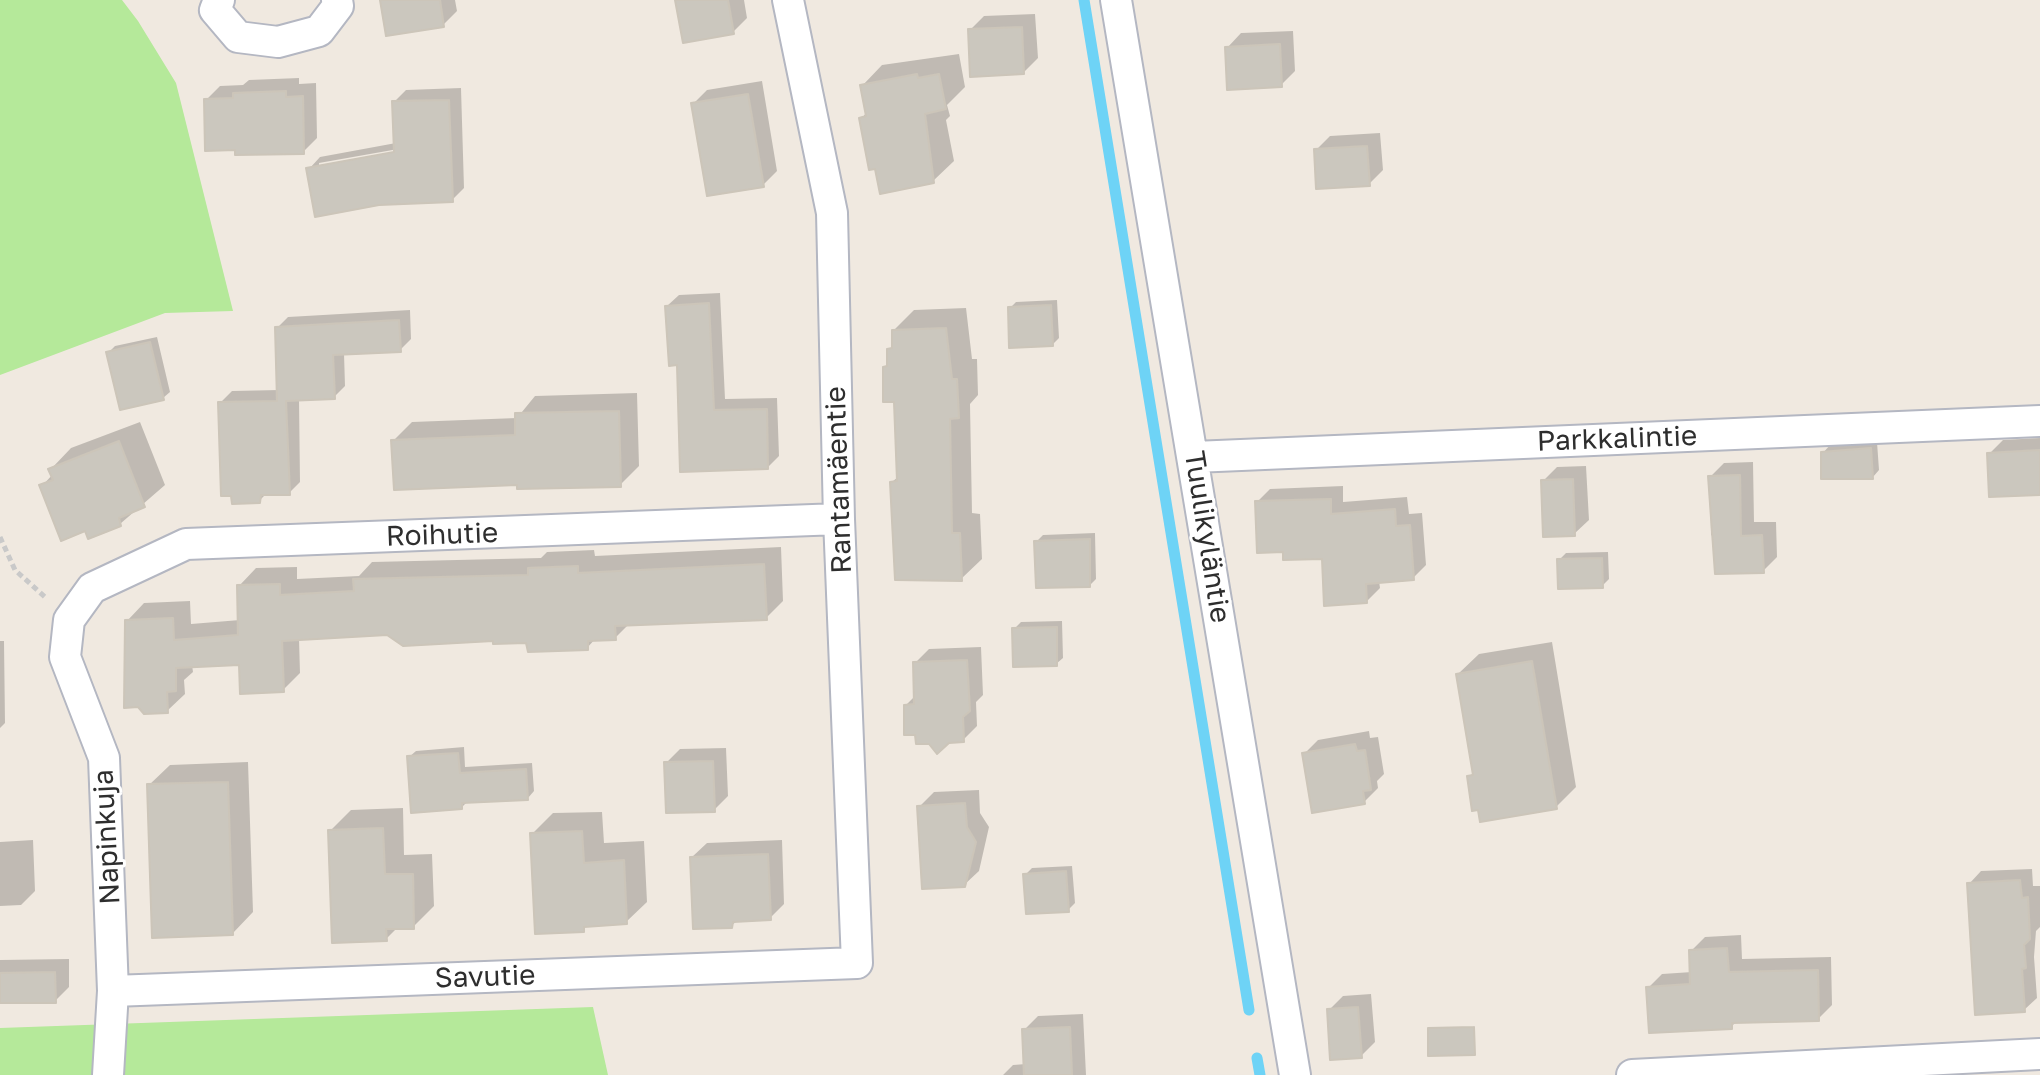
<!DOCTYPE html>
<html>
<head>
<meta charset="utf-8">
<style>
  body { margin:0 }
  canvas { display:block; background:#f0e9e0 }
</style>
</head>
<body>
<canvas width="2040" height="1075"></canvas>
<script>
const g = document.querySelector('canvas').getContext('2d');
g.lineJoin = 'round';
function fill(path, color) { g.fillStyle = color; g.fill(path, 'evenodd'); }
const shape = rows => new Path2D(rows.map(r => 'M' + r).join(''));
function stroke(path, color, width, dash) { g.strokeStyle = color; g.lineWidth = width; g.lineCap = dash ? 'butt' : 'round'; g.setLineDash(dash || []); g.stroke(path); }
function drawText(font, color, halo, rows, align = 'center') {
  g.font = font + ' "Golos Text",sans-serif'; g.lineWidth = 6; g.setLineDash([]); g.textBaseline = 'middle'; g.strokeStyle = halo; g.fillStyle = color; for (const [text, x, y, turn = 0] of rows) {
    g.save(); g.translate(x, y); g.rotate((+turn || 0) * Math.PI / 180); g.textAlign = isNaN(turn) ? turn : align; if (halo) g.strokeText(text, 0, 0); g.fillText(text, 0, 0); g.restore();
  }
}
const green = shape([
  [0,0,122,0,138,21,176,83,233,311,165,313,0,375],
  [593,1007,608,1075,0,1075,0,1028]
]);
const shadow = shape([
  [382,0,455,0,457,11,443,25],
  [677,0,744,0,747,18,733,32],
  [1035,14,1038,58,1024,72,970,30,984,16],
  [1293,31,1295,71,1281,85,1227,48,1241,33],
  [959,54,965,87,947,105,950,116,946,120,954,161,933,181,877,166,861,119,867,112,862,86,882,65],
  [299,78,299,84,316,83,317,138,303,152,206,100,220,86,243,85,249,80],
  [762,81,777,171,763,185,693,104,707,90],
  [461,88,464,188,452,200,309,169,320,157,396,143,394,102,406,90],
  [404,148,404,152,319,168,319,163],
  [1380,133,1383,170,1369,184,1316,150,1330,136],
  [720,293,725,399,777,398,779,456,768,467,682,470,679,363,667,306,679,295],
  [1057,300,1059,338,1052,345,1010,308,1016,302],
  [966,308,972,359,977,359,978,395,970,404,972,513,980,514,982,559,961,579,924,581,892,482,899,476,896,399,885,368,894,345,894,330,914,310],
  [410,310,411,339,400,350,344,353,345,386,334,397,299,398,300,482,289,493,267,493,259,501,220,403,232,391,279,390,277,328,288,317],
  [157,337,170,392,163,398,108,353,115,346],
  [637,393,639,466,620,485,519,483,393,441,412,422,517,418,535,396],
  [140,422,165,485,120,524,86,529,42,486,53,474,51,469,71,448],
  [2040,438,2040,493,1989,454,2003,440],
  [1877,442,1879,470,1873,477,1823,453,1829,446],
  [1753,462,1754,522,1776,522,1777,557,1763,571,1711,535,1710,477,1724,463],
  [1586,466,1589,520,1574,534,1543,481,1557,467],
  [1343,486,1343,502,1407,497,1409,514,1422,513,1426,565,1413,578,1379,581,1380,588,1367,601,1324,557,1285,550,1257,502,1270,489],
  [1095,533,1096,579,1089,586,1036,542,1043,535],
  [781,547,783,601,766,618,629,624,615,638,596,638,587,648,528,641,388,633,299,638,300,673,283,690,241,663,192,665,193,672,184,680,185,694,167,711,127,621,144,603,190,601,191,624,240,620,239,586,256,568,297,567,297,579,359,576,372,562,541,558,547,552,594,550,595,556],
  [1608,552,1609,579,1602,586,1559,560,1566,553],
  [1062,621,1063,658,1056,664,1014,629,1021,622],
  [0,641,4,641,5,723,0,728],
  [1552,642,1576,787,1556,807,1469,777,1474,772,1458,674,1479,654],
  [981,647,983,695,976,702,977,726,963,740,917,733,906,705,916,695,915,663,929,649],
  [1369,731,1370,738,1378,737,1384,774,1377,781,1378,788,1364,802,1304,754,1318,740],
  [464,747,465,767,532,763,534,791,528,798,468,801,462,807,409,757,416,751],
  [726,748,728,796,714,810,666,763,680,749],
  [248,762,253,912,233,933,149,785,170,765],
  [979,790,980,813,989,827,979,871,964,885,920,806,934,792],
  [403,808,404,855,432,854,434,906,413,927,398,927,386,939,330,831,351,810],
  [602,812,604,843,644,841,647,902,626,922,588,924,583,930,532,834,553,813],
  [33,840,35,891,21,905,0,906,0,842],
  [782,840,784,904,770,918,738,920,731,926,692,857,707,843],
  [1072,866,1075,903,1068,910,1025,875,1032,868],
  [2032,869,2033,886,2040,886,2040,927,2036,931,2034,957,2037,998,2024,1010,1969,884,1981,871],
  [1741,935,1742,959,1831,957,1832,1005,1818,1019,1737,1021,1731,1027,1648,988,1662,974,1692,972,1691,951,1705,937],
  [69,959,69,987,55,1001,0,1001,0,960],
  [1371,994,1375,1042,1361,1056,1329,1010,1343,996],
  [1083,1014,1086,1075,1003,1075,1013,1065,1026,1064,1024,1030,1038,1016]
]);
const stream = shape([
  [1084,0,1249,1010],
  [1257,1058,1260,1075]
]);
const building = shape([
  [380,0,440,0,444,27,386,36,380,0],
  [675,0,728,0,734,34,683,43,675,0],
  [1022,27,1024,74,970,77,968,29,1022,27],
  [1280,44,1282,87,1227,90,1225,47,1280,44],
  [917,74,918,78,939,74,946,109,925,114,934,183,880,194,875,169,869,170,859,118,866,116,860,85,917,74],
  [286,91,286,97,303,96,304,154,235,155,235,150,205,151,204,99,233,98,233,93,286,91],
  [748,94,764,187,707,196,691,103,748,94],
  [449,100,453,202,379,205,315,217,306,168,394,152,392,101,449,100],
  [1367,146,1370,186,1316,189,1314,149,1367,146],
  [709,303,714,410,767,409,768,469,680,472,677,365,669,366,665,306,709,303],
  [1051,305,1053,346,1009,348,1008,307,1051,305],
  [399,320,401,352,333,355,335,399,286,401,290,495,261,495,260,503,232,504,231,496,221,496,218,402,277,401,275,327,399,320],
  [946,328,952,379,957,379,959,418,950,419,952,533,960,533,962,581,895,580,890,482,897,481,894,402,883,402,883,367,887,366,887,349,892,348,892,330,946,328],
  [150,342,164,400,120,410,106,352,150,342],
  [619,411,621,487,517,489,517,485,394,490,391,440,515,435,515,413,619,411],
  [119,441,145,507,119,518,121,526,88,539,85,531,61,541,39,485,53,480,48,469,119,441],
  [1871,448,1873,479,1821,479,1821,452,1871,448],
  [2040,450,2040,495,1989,497,1987,453,2040,450],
  [1740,475,1741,536,1762,535,1764,573,1715,574,1708,476,1740,475],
  [1573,479,1575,536,1543,537,1541,480,1573,479],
  [1331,499,1331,514,1395,509,1396,526,1410,525,1414,580,1366,584,1367,603,1324,606,1322,559,1283,560,1283,552,1257,553,1255,501,1331,499],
  [1090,539,1090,587,1036,588,1034,541,1090,539],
  [1602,558,1603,588,1558,589,1557,559,1602,558],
  [764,564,767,620,615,626,616,640,588,641,588,650,528,652,526,643,493,644,493,641,403,646,387,635,282,641,284,692,240,694,239,665,176,668,176,691,167,692,168,713,144,714,138,707,124,708,125,620,173,618,174,640,238,635,237,585,280,584,280,595,354,591,353,579,528,575,528,568,578,566,578,573,764,564],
  [1057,627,1057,666,1013,667,1012,628,1057,627],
  [967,660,970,711,963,717,964,742,949,743,937,754,929,744,916,744,915,735,904,735,904,705,914,704,913,662,967,660],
  [1532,661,1557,809,1480,822,1478,810,1472,811,1467,776,1473,775,1456,674,1532,661],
  [1355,744,1357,751,1365,750,1371,790,1363,791,1365,804,1312,813,1302,753,1355,744],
  [458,753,460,773,526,769,528,800,462,803,462,809,411,813,407,756,458,753],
  [713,761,715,812,666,813,664,762,713,761],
  [228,782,233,935,152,938,147,784,228,782],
  [965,803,967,827,976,842,965,887,922,889,917,806,965,803],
  [383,828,385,874,413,874,414,929,386,929,387,941,332,943,328,830,383,828],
  [582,831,584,863,624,860,627,924,584,927,584,932,535,934,530,833,582,831],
  [768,854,771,920,733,922,732,928,693,929,690,857,768,854],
  [1066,871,1069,912,1026,914,1023,874,1066,871],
  [2020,880,2022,898,2028,897,2030,939,2024,945,2026,968,2022,969,2025,1012,1975,1015,1967,883,2020,880],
  [1727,948,1729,972,1818,970,1819,1021,1732,1023,1732,1029,1649,1033,1646,987,1690,984,1689,950,1727,948],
  [55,972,56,1003,0,1003,0,973,55,972],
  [1358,1007,1362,1058,1330,1060,1327,1009,1358,1007],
  [1070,1027,1072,1075,1024,1075,1022,1029,1070,1027],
  [1474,1027,1475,1055,1428,1056,1428,1028,1474,1027]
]);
const path = shape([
  [0,537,15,570,45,597]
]);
const street = shape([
  [219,0,215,10,238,37,278,42,319,31,338,6,337,0],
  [1116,0,1295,1075],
  [1194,457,2040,421],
  [113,991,857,963,839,519,832,213,788,0],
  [108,1075,113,991,104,758,65,657,69,620,92,588,186,544,839,519],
  [1632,1075,2040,1054]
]);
const streetNames = [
  ["Parkkalintie",1617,439,-2],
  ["Rantamäentie",839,480,-92],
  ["Roihutie",442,535,-2],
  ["Tuulikyläntie",1207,537,81],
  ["Napinkuja",107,837,-93],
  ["Savutie",485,977,-2]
];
fill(green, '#b5e99a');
fill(shadow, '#0003');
stroke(stream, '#6ed3f6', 11);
fill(building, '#cbc7be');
stroke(building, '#ccc5b9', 2);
stroke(street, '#b4b7c2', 34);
stroke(path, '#c9c9c9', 5, [6, 4]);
stroke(street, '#fff', 30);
drawText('28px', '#2e2e2e', '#fff', streetNames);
</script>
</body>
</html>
